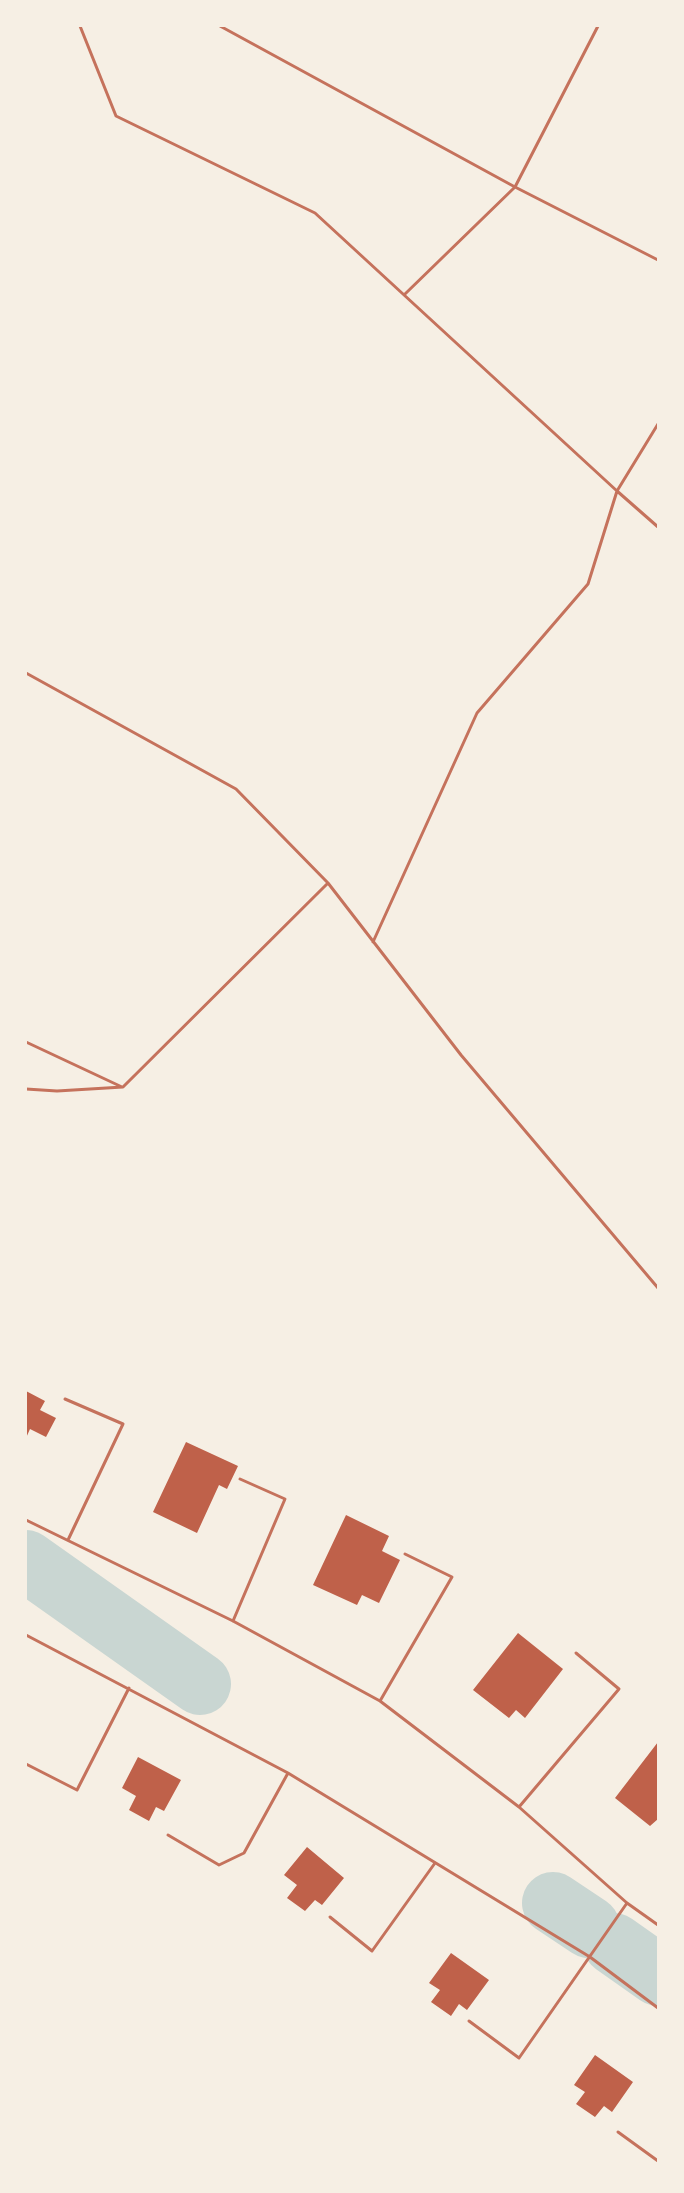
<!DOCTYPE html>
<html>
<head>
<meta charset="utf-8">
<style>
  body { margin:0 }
  #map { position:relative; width:684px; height:2193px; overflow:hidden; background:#f6efe4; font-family:Lato,sans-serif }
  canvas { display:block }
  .frame { position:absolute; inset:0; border:27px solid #f6efe4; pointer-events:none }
</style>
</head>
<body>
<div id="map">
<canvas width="684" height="2193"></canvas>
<div class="frame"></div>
</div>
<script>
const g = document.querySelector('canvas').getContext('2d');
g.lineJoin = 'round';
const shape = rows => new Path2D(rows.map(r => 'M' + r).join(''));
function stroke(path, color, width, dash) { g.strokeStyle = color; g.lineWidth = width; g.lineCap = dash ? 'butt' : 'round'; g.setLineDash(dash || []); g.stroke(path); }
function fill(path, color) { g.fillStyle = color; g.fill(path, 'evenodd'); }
const river = shape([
  [26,1561,200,1684],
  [553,1903,589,1927],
  [614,1944,658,1975]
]);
const building = shape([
  [26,1391,45,1401,40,1410,56,1418,46,1437,30,1429,26,1438],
  [186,1442,238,1466,227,1489,219,1485,197,1533,153,1512],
  [346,1515,389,1536,382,1551,400,1560,379,1603,362,1595,357,1605,313,1585],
  [518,1633,563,1669,525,1718,516,1710,509,1718,473,1690],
  [658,1742,658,1819,650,1826,615,1798],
  [138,1757,181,1780,164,1811,156,1807,149,1821,129,1810,136,1796,122,1788],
  [307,1847,344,1878,322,1905,315,1900,305,1911,287,1898,297,1885,284,1875],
  [451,1953,489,1980,467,2010,459,2004,451,2016,431,2002,440,1990,429,1983],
  [595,2055,633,2082,612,2112,604,2106,595,2117,576,2104,585,2092,574,2085]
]);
const service = shape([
  [80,26,116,116,315,213,617,491,658,527],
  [220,26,515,187,658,260],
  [405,294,515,187,598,26],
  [26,673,236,789,328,883,461,1055,658,1288],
  [373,942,477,713,588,584,617,491,658,424],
  [26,1042,122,1087],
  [26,1089,57,1091,123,1087,328,883],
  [65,1399,123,1424,68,1540],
  [26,1520,233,1621,380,1701,519,1807,627,1903,658,1925],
  [233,1621,285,1499,240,1479],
  [26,1635,288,1773,590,1957,658,2008],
  [380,1701,452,1577,405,1554],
  [26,1764,77,1790,129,1688],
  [519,1807,619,1689,576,1653],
  [168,1835,219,1865,244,1853,288,1773],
  [330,1917,372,1951,435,1863],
  [469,2021,519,2058,627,1903],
  [618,2132,658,2161]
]);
stroke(river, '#c9d6d2', 62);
fill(building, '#bf614a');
stroke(service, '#c5725c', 3);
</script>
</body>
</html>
